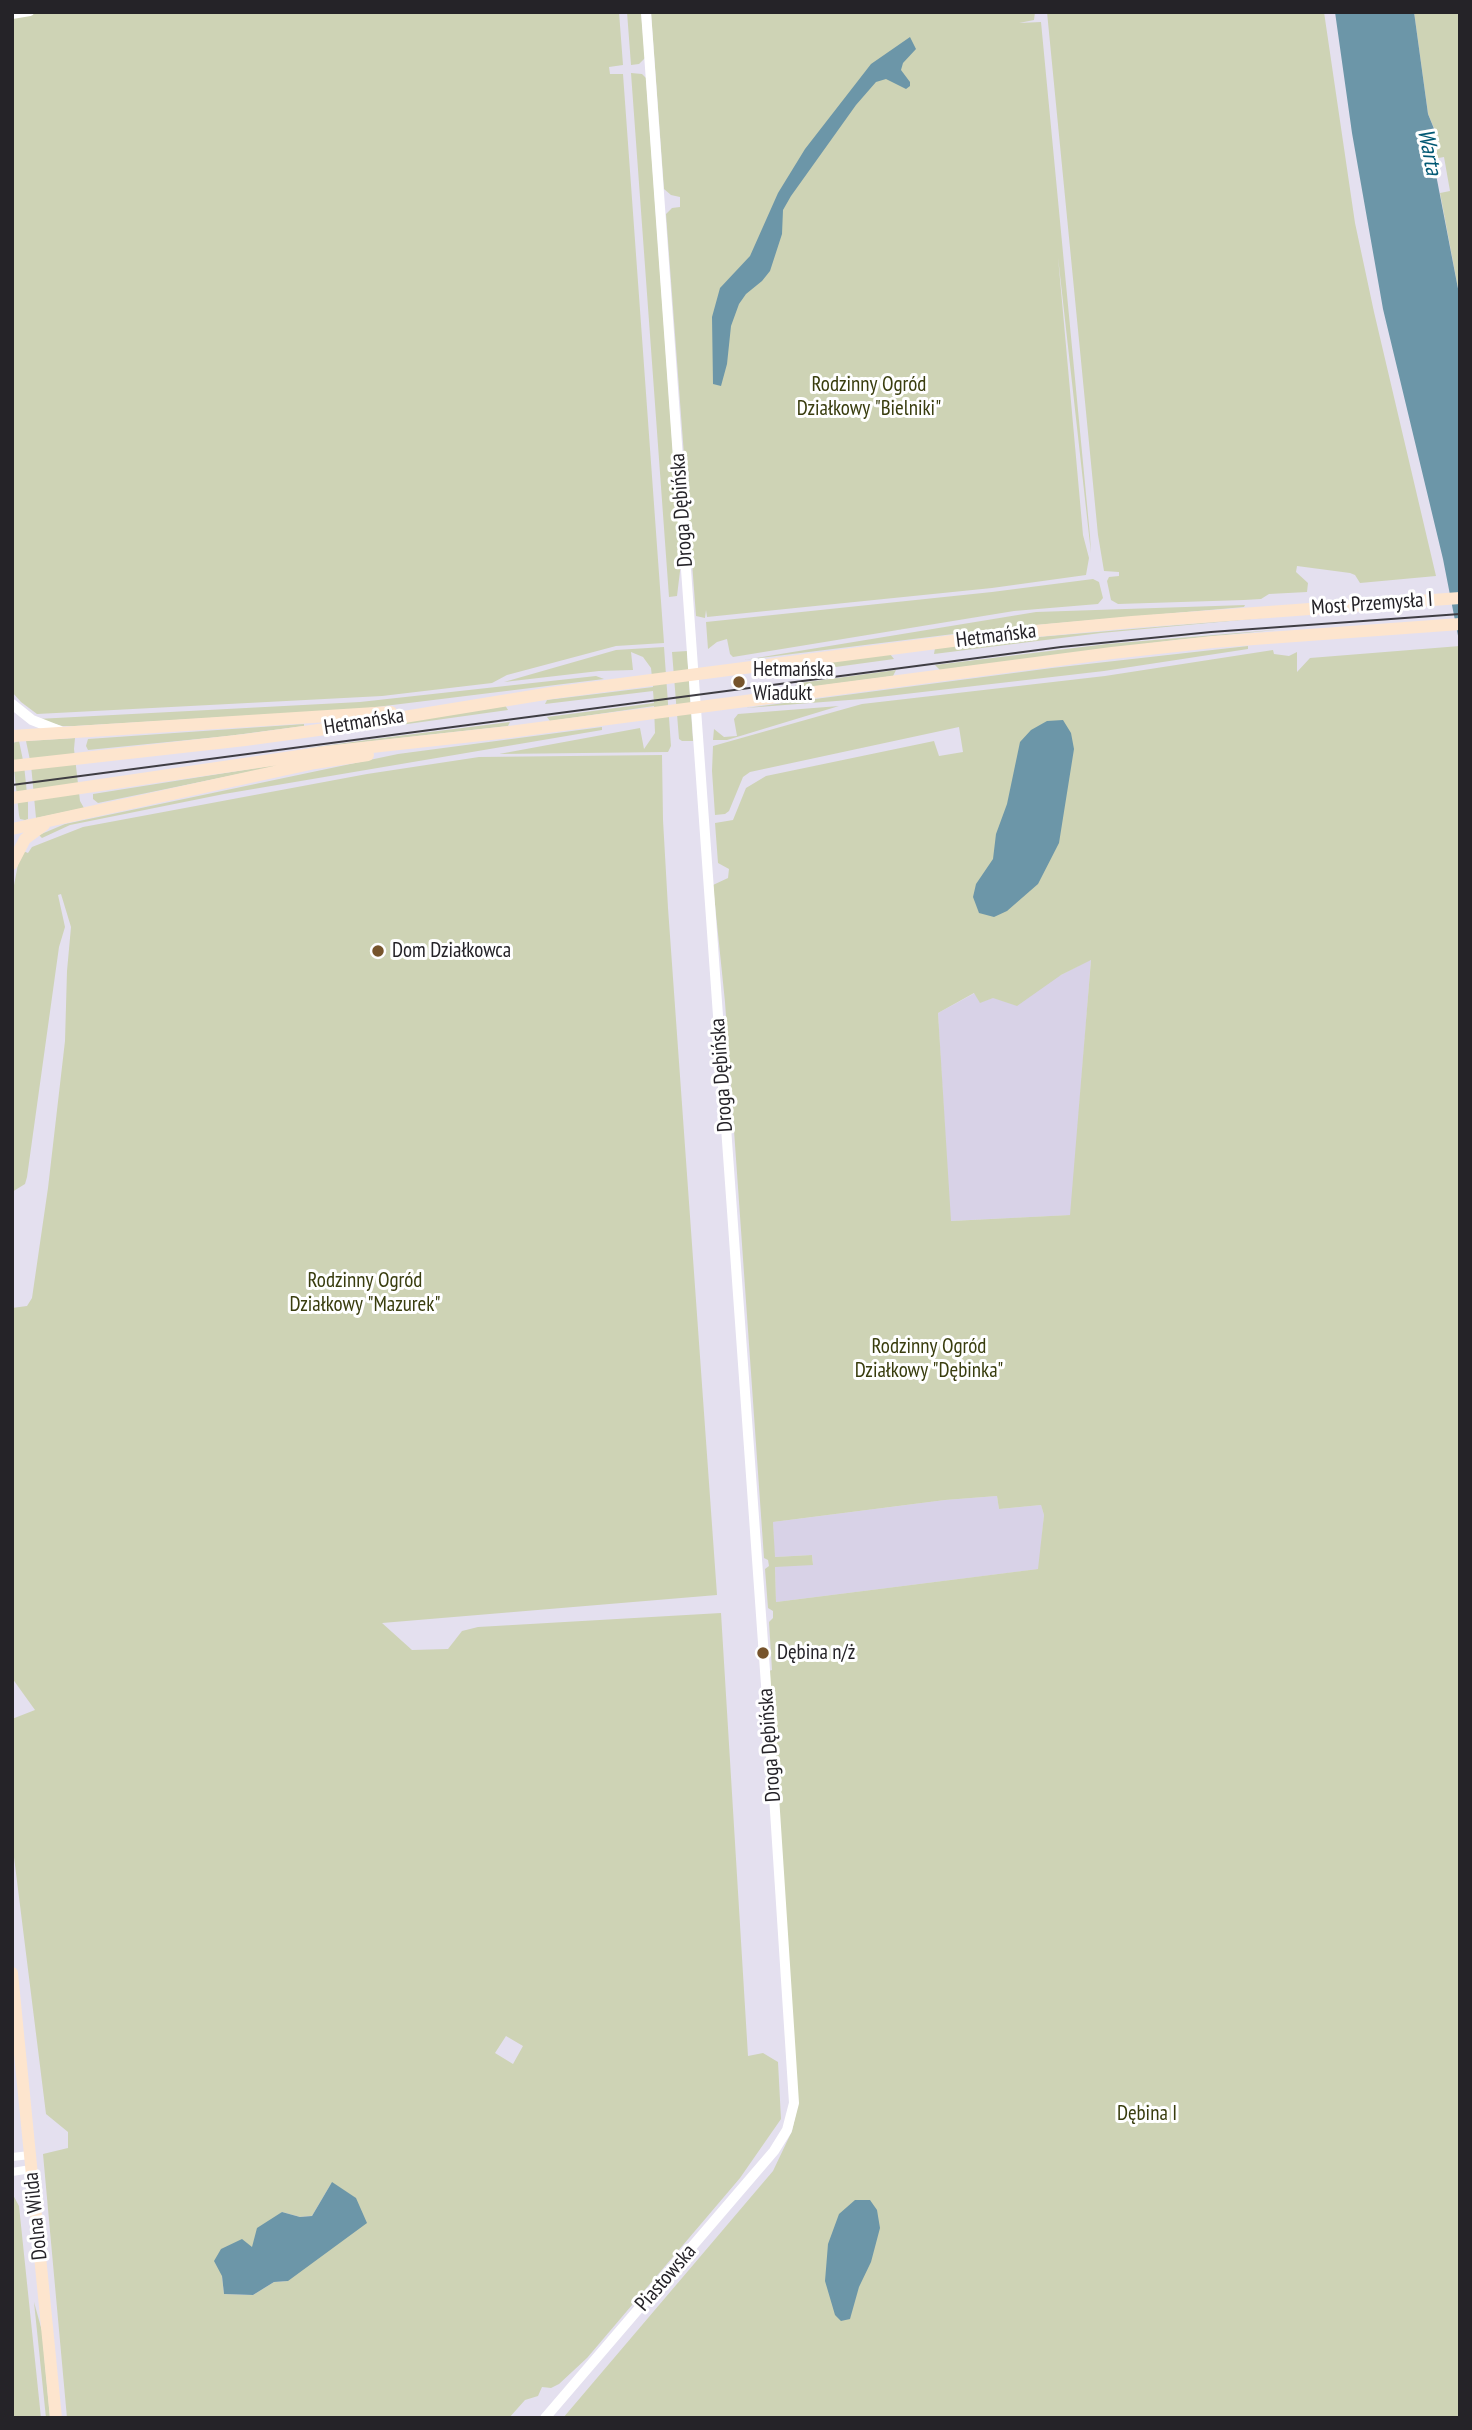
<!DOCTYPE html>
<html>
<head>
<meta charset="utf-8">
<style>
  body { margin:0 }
  #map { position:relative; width:1472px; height:2430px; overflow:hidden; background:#e4e0ef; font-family:"PT Sans Narrow",sans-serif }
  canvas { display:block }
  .frame { position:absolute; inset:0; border:14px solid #252328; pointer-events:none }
</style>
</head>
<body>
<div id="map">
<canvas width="1472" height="2430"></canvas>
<div class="frame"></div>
</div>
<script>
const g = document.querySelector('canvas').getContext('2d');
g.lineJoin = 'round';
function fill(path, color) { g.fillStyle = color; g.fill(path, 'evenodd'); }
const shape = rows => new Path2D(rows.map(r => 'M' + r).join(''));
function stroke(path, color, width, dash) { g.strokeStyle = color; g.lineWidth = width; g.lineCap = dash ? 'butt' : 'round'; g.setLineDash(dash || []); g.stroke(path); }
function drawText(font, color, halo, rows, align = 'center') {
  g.font = font + ' "PT Sans Narrow",sans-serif'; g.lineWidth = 6; g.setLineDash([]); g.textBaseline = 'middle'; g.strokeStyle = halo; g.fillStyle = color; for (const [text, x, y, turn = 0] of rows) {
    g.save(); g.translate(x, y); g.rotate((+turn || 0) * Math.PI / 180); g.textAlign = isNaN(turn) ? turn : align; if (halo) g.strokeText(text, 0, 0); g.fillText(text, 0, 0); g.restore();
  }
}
const built = shape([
  [1091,959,1071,1215,950,1221,938,1013,975,993,980,1002,1061,975],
  [997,1496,999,1509,1041,1505,1044,1515,1039,1569,776,1602,775,1566,813,1564,812,1555,774,1557,773,1522,945,1500]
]);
const green = shape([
  [12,12,619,12,623,65,609,67,610,74,623,74,664,643,616,646,507,675,492,683,382,696,37,714,21,702,12,692],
  [627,12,641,12,645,58,639,64,631,65],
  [651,12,1035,12,1034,20,1019,23,1041,22,1090,536,1091,553,1058,257,1083,535,1089,558,1086,575,992,588,707,617,706,610,705,618,696,616,666,214,672,208,680,207,680,197,671,195,664,189],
  [1047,12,1324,12,1355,223,1374,312,1436,576,1360,583,1355,575,1350,573,1297,566,1296,572,1308,583,1307,592,1269,594,1261,599,1244,600,1118,604,1111,600,1107,581,1109,577,1119,576,1119,572,1104,571,1098,535],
  [1414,12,1460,12,1460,299,1440,193,1450,191,1444,157,1433,159,1434,143,1439,140,1428,114],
  [631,73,642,74,646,78,681,563,677,596,669,597],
  [1093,579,1099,582,1103,598,1098,604,1014,611,733,657,730,654,727,639,717,642,708,649,706,622,992,592],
  [1245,605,1244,607,1002,628,744,660,1036,612],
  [1284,616,1101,633,934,654,935,648,1015,639],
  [1285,629,1176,640,940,670,935,665,1107,644],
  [1248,646,1248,649,1104,671,862,699,746,708,1052,668],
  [1460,646,1460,2418,563,2418,773,2171,792,2131,798,2104,769,1671,772,1670,769,1622,773,1618,773,1611,768,1608,765,1569,769,1566,768,1560,764,1558,725,1002,713,885,728,878,729,869,718,863,715,823,733,820,746,788,766,776,934,741,939,756,963,752,959,727,750,772,743,777,729,811,725,814,715,815,712,771,713,746,862,704,1105,676,1273,650,1274,654,1289,656,1297,652,1297,672,1310,658],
  [1091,960,1070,1215,951,1221,938,1013,974,993,980,1003,993,998,1017,1006,1061,975],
  [997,1496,999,1509,1041,1505,1044,1515,1038,1569,776,1602,775,1567,813,1565,812,1555,775,1557,773,1522,945,1500],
  [664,647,671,746,668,752,499,754,640,728,644,749,655,733,654,706,550,721,547,717,654,703,653,691,545,704,547,700,653,687,651,668,643,657,631,652,633,670,599,671,504,682,616,650],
  [687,651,693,741,682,741,679,739,672,652],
  [890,654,894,659,799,672,798,668,795,668,793,673,792,667],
  [896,670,893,676,795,689,796,684,797,687,800,687,800,683],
  [596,676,604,679,360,709,75,726,62,726,37,719,360,702],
  [505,705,508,710,386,727,385,725],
  [839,706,727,740,713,740,714,729,724,737,737,736,734,719,738,714],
  [510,722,508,726,301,749,374,739],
  [304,724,304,726,228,736,88,750,86,746,88,739],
  [602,727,602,730,224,794,70,825,42,838,39,835,65,824,398,754],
  [75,738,74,749,80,801,84,808,36,818,31,765,26,741],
  [19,741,24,765,28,803,28,819,25,820,20,819,19,815,12,750,13,743],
  [662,755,663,820,668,908,717,1595,382,1623,412,1650,448,1649,462,1631,478,1627,721,1613,748,2056,763,2053,778,2062,781,2119,740,2178,587,2358,559,2384,551,2388,542,2387,538,2396,525,2400,509,2418,67,2418,43,2154,68,2148,68,2132,46,2114,12,1841,12,1719,35,1710,12,1678,12,1308,27,1306,32,1298,48,1188,65,1041,67,971,71,927,61,894,58,895,65,927,59,947,27,1177,25,1184,12,1192,12,896,18,864,23,851,28,853,32,847,83,827,367,774,479,757],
  [506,2036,523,2046,513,2064,495,2053],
  [332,2182,288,2281,274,2282,253,2295,224,2294,222,2276,252,2248,282,2212,300,2217,312,2216],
  [307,760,98,803,93,799,93,794],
  [12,2193,19,2206,41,2418,12,2418],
  [34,2302,42,2331,50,2418,46,2418]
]);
const water = shape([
  [1335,12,1414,12,1428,114,1439,141,1434,143,1433,159,1460,299,1460,646,1443,559,1383,309,1352,133],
  [910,37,916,49,903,63,901,70,910,82,910,86,906,89,886,79,876,82,856,105,791,196,783,210,782,234,770,271,762,281,746,294,739,304,731,326,727,364,721,386,713,384,712,317,720,288,750,256,778,193,805,149,871,64],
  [1063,720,1071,733,1074,749,1059,843,1038,884,1007,911,994,917,979,913,973,897,976,884,993,859,996,834,1007,804,1020,742,1031,730,1047,721],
  [332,2182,356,2198,367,2223,288,2281,274,2282,253,2295,224,2294,222,2276,214,2261,221,2249,242,2239,252,2247,257,2228,282,2212,300,2217,312,2216],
  [855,2200,870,2200,877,2210,880,2228,871,2262,859,2287,850,2319,841,2321,835,2315,825,2281,828,2244,839,2214]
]);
const minor = shape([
  [12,15,30,12],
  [12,2157,30,2155],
  [12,2172,31,2169]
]);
const tertiary = shape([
  [12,704,32,720,60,731],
  [545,2418,774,2151,787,2130,794,2103,774,1796,646,12]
]);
const secondary = shape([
  [12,736,391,712],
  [12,766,245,740,355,725,551,693,1014,633,1132,622,1460,598],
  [12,798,326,752,509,732,1112,653,1213,642,1460,624],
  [12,829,315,763,368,755],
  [12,864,25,839,44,825],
  [12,1973,56,2418]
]);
const tram = shape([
  [12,785,1061,647,1211,632,1460,614]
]);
const markers = [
  [739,682,7,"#76542c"],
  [378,951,7,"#76542c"],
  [763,1653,7,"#76542c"]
];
const parkNames = [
  ["Rodzinny Ogród",869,385],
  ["Działkowy \"Bielniki\"",869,409],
  ["Rodzinny Ogród",365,1281],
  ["Działkowy \"Mazurek\"",365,1305],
  ["Rodzinny Ogród",929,1347],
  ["Działkowy \"Dębinka\"",929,1371],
  ["Dębina I",1147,2114]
];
const streetNames = [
  ["Droga Dębińska",682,510,-94],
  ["Most Przemysła I",1372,604,-4],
  ["Hetmańska",996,636,-7],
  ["Hetmańska",364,722,-9],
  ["Droga Dębińska",722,1075,-94],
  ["Droga Dębińska",770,1745,-94],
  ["Dolna Wilda",36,2216,-96],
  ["Piastowska",666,2278,-49]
];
const poiNames = [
  ["Hetmańska",753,670],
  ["Wiadukt",753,694],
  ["Dom Działkowca",392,951],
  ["Dębina n/ż",777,1653]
];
const waterNames = [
  ["Warta",1429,152,79]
];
fill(built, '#d8d2e7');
fill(green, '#ced3b5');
fill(water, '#6c96a8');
stroke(minor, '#fff', 8);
stroke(tertiary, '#fff', 10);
stroke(secondary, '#fde5ce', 12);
stroke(tram, '#3f3d43', 2);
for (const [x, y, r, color] of markers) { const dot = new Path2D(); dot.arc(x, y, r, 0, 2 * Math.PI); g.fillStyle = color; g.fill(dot); stroke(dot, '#fff', 2.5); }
drawText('21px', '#393d0e', '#fff', parkNames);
drawText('21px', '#252328', '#fff', streetNames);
drawText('21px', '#252328', '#fff', poiNames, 'left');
drawText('italic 23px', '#025974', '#fff', waterNames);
</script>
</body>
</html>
